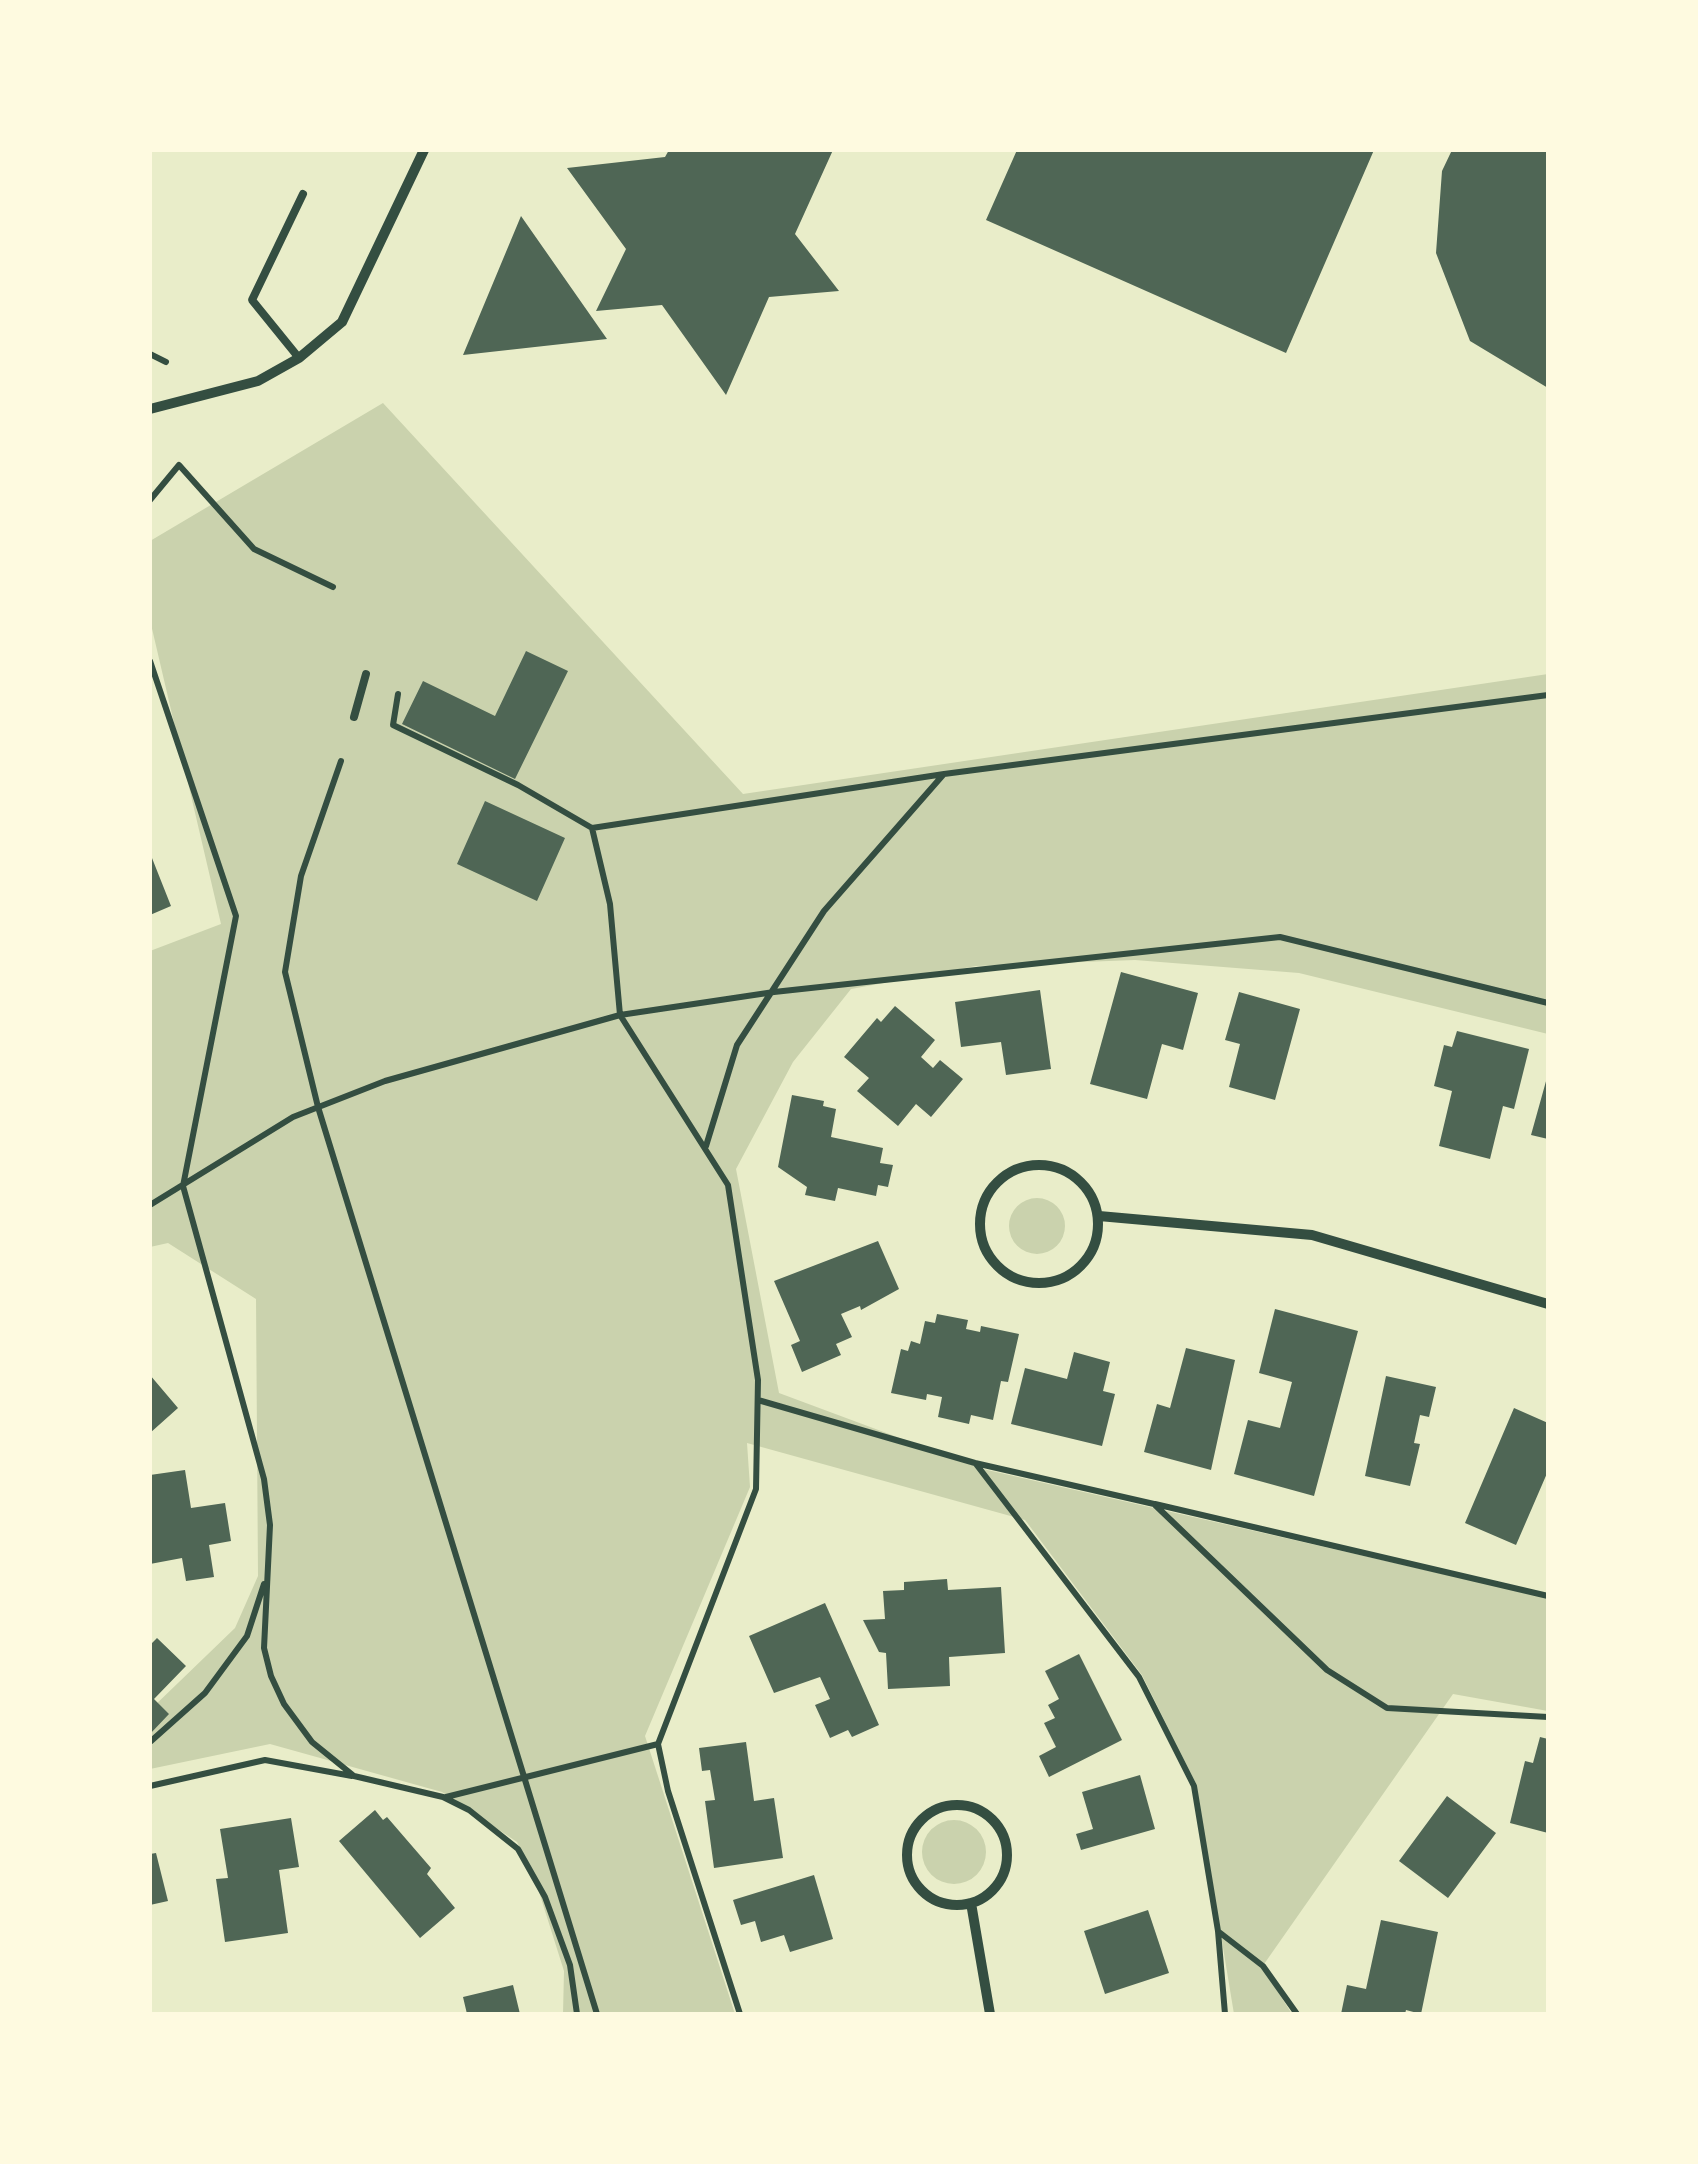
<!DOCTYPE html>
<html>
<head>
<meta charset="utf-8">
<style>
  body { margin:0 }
  #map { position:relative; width:1698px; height:2164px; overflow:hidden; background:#e9edc9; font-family:Merriweather,serif }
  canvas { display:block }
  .frame { position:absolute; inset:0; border:152px solid #fefae0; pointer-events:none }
</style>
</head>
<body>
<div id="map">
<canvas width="1698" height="2164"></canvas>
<div class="frame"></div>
</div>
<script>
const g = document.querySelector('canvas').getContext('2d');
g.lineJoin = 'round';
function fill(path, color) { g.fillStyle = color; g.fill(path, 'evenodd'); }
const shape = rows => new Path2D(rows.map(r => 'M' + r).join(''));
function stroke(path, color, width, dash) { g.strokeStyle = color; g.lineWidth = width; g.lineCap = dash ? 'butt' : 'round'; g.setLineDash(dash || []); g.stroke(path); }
const green = shape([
  [383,403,743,794,1548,674,1548,1034,1299,973,1135,960,976,966,851,989,793,1062,736,1169,779,1393,983,1469,1548,1598,1548,1711,1453,1694,1262,1967,1292,2014,1234,2014,1196,1784,1142,1675,1025,1520,747,1443,750,1487,645,1736,735,2014,563,2014,564,1971,534,1876,517,1842,442,1792,270,1744,150,1769,150,1710,235,1628,258,1576,256,1299,168,1243,150,1247,150,951,221,924,150,620,150,541],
  '1009 1226a28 28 0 1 1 56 0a28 28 0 1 1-56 0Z',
  '922 1852a32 32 0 1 1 64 0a32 32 0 1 1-64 0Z'
]);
const building = shape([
  [669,150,833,150,795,234,839,291,769,297,726,395,662,305,596,311,626,249,567,168,665,157],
  [1017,150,1374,150,1286,353,986,220],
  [1452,150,1548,150,1548,388,1470,341,1436,253,1442,171],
  [521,216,607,339,463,355],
  [526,651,568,671,515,779,402,724,423,681,495,716],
  [485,801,565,838,537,901,457,864],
  [150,853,171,906,150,915],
  [1121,972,1198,993,1183,1050,1162,1044,1147,1099,1090,1084],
  [1040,990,1051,1069,1006,1075,1001,1042,961,1047,955,1002],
  [1239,992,1300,1009,1275,1100,1229,1087,1240,1044,1225,1040],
  [895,1006,935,1040,921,1057,933,1068,940,1060,963,1079,931,1117,916,1104,898,1126,857,1091,869,1078,844,1057,877,1018,881,1022],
  [1457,1031,1529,1049,1514,1109,1503,1106,1490,1159,1439,1146,1452,1091,1434,1086,1444,1045,1452,1047],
  [1548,1074,1548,1139,1531,1135],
  [792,1095,824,1101,823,1106,836,1109,831,1137,883,1148,880,1163,893,1165,888,1187,878,1185,876,1196,838,1188,835,1201,805,1195,807,1187,778,1167],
  [878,1241,899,1289,861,1310,860,1306,841,1314,852,1337,836,1344,841,1355,802,1372,791,1345,800,1341,774,1281],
  [1275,1309,1358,1331,1314,1496,1234,1474,1248,1420,1280,1428,1292,1382,1259,1373],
  [937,1314,968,1320,966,1329,980,1332,981,1326,1019,1334,1008,1382,1001,1381,993,1420,971,1415,969,1424,938,1417,942,1397,927,1394,926,1400,891,1393,901,1349,908,1351,911,1341,920,1344,925,1321,935,1323],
  [1186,1348,1235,1360,1211,1470,1144,1452,1157,1404,1170,1408],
  [1074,1352,1110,1362,1103,1391,1115,1394,1102,1446,1011,1424,1025,1368,1067,1379],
  [150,1375,178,1408,150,1433],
  [1386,1376,1436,1387,1429,1417,1420,1415,1414,1443,1420,1444,1410,1486,1365,1476],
  [1514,1408,1548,1423,1548,1471,1516,1545,1465,1523],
  [185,1470,191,1508,225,1503,231,1541,209,1545,214,1577,186,1581,182,1558,150,1564,150,1475],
  [947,1579,948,1590,1001,1587,1005,1653,949,1657,950,1686,888,1689,886,1653,879,1652,863,1620,885,1619,883,1591,904,1590,904,1582],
  [825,1603,879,1725,852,1737,848,1730,830,1738,815,1705,830,1699,820,1677,774,1693,749,1636],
  [157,1638,186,1666,154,1699,169,1714,150,1734,150,1645],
  [1079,1654,1122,1740,1049,1777,1039,1756,1056,1747,1044,1723,1055,1718,1048,1705,1059,1699,1045,1671],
  [1540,1737,1548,1739,1548,1833,1510,1823,1525,1761,1533,1763],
  [746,1742,754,1801,774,1798,783,1858,714,1868,705,1801,715,1800,710,1770,702,1771,699,1748],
  [1140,1775,1155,1829,1081,1850,1076,1834,1093,1829,1082,1792],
  [1447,1796,1496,1833,1448,1898,1399,1861],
  [375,1810,383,1820,387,1817,431,1868,427,1874,455,1908,420,1938,339,1841],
  [291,1818,299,1867,279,1870,288,1933,225,1942,216,1879,228,1878,220,1829],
  [156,1853,168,1901,150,1905,150,1854],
  [814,1875,833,1939,790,1952,784,1935,761,1942,755,1921,741,1925,733,1900],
  [1148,1910,1169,1973,1105,1994,1084,1931],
  [1381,1920,1438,1932,1421,2014,1406,2010,1405,2014,1341,2014,1347,1985,1366,1989],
  [513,1985,520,2014,467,2014,463,1997]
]);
const path = shape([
  [150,354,166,362],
  [150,500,179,465,254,549,333,587],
  [150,661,236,916,183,1186,264,1479,270,1525,264,1648,271,1676,284,1704,312,1742,354,1776,443,1797,469,1810,518,1849,545,1897,570,1965,577,2014],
  [398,694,393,725,518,785,592,828,944,774,1548,695],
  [341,761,301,876,285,972,318,1107,597,2014],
  [592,828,610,904,620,1015,728,1185,758,1380,756,1489,658,1744,668,1791,740,2014],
  [706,1146,737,1045,824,911,943,775],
  [150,1205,293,1117,385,1081,620,1015,774,992,1280,937,1548,1003],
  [758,1400,975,1463,1154,1504,1327,1670,1387,1708,1548,1717],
  [976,1464,1139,1677,1194,1786,1218,1931,1225,2014],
  [1155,1504,1548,1596],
  [150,1742,205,1693,247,1636,264,1584],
  [150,1786,265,1760,352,1776],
  [446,1797,658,1744],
  [1219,1932,1263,1966,1297,2014]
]);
const service = shape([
  [299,358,252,300,303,194],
  [354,717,366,674]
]);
const minor = shape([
  [150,409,258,381,299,358,342,322,424,150],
  '980 1224a59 59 0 1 1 118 0a59 59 0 1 1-118 0Z',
  [1099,1216,1312,1235,1548,1304],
  '907 1855a50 50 0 1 1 100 0a50 50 0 1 1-100 0Z',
  [971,1903,990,2014]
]);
fill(green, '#cad2ad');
fill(building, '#4f6655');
stroke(path, '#344e41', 6);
stroke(service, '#344e41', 8);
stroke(minor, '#344e41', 10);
</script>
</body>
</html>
